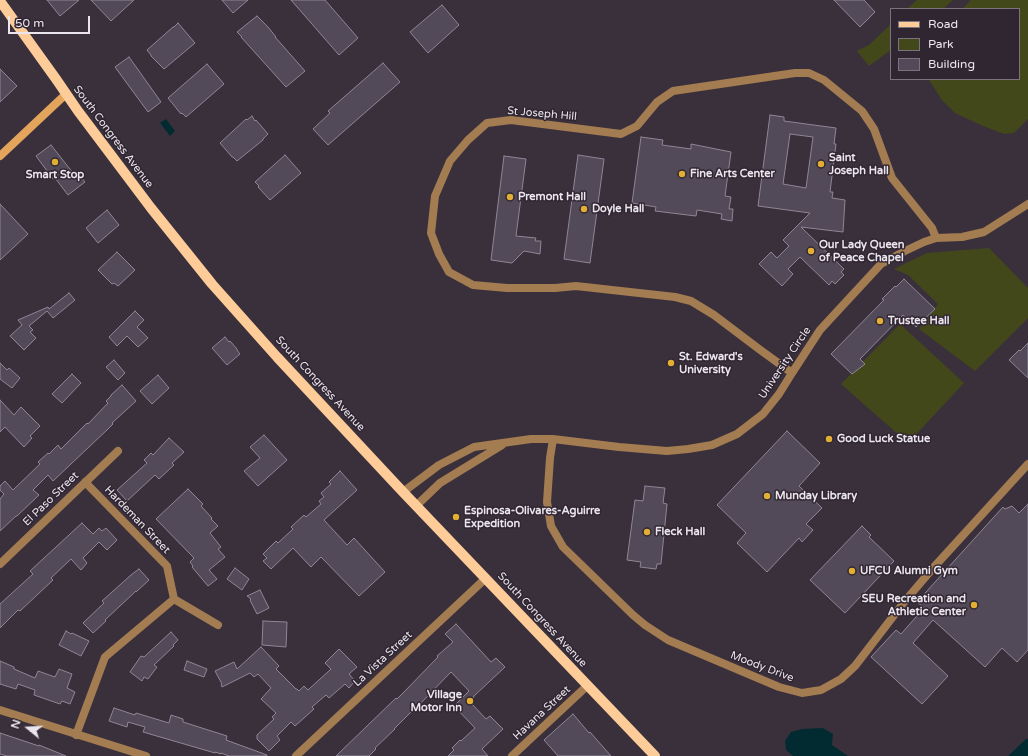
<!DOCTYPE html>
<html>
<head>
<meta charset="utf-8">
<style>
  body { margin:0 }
  #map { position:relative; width:1028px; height:756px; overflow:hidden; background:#3a303c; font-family:"Varela Round",sans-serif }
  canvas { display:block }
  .legend { position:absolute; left:890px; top:8px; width:130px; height:72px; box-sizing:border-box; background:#2f2632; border:1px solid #7a727d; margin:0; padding:5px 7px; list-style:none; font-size:12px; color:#ebe5ed }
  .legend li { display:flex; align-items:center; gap:8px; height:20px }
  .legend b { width:20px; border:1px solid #7a727d }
  .north { position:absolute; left:8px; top:708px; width:40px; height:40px; -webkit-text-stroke:3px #2f2632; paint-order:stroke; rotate:288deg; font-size:11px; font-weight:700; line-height:16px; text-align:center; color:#ebe5ed }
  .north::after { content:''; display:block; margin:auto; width:14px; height:18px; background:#ebe5ed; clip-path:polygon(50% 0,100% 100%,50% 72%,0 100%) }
  .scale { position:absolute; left:8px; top:16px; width:82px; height:18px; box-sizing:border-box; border:2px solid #ebe5ed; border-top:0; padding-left:5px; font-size:12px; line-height:14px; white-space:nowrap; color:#ebe5ed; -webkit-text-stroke:3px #2f2632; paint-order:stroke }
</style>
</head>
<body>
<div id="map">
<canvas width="1028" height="756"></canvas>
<ul class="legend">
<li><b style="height:5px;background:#fdcc98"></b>Road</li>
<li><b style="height:11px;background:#43481a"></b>Park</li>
<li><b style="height:11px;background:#524a58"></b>Building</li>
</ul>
<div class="north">N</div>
<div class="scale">50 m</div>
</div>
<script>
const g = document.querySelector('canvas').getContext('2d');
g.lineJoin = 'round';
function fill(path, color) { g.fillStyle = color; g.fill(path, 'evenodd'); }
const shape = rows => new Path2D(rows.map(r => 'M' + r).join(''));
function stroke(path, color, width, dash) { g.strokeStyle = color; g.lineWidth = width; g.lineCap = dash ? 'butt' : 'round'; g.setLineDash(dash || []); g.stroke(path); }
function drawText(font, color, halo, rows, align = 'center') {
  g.font = font + ' "Varela Round",sans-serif'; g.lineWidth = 3; g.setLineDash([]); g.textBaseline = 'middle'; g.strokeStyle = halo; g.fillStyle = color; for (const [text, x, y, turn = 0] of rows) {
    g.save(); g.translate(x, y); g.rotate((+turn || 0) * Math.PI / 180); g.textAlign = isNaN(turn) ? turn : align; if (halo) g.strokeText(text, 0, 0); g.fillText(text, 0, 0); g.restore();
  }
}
const green = shape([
  [917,0,953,0,943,9,907,9],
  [971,0,1028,0,1028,119,1014,133,1004,134,983,126,955,113,942,100,929,80,929,79,1019,79,1019,9,962,9],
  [891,24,891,50,869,66,857,51,869,45],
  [989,248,1028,288,1028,318,975,371,919,329,938,304,908,275,894,269,927,253],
  [900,324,964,383,908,443,841,384]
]);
const water = shape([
  [166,119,175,131,170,136,160,123],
  [823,728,833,734,832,745,848,756,793,756,786,750,785,741,791,732,802,729],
  [1026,739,1028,739,1028,756,1008,756]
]);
const building = shape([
  [47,0,79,0,60,16,47,0],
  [91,0,134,0,111,21,91,0],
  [222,0,248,0,233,13,222,0],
  [291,0,325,0,358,38,339,55,291,0],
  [834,0,864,0,875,12,860,27,834,0],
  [442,5,459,25,428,53,410,32,442,5],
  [257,16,268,27,276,37,275,37,305,71,286,87,241,37,242,37,237,32,257,16],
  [178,23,195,43,164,69,151,56,151,55,147,50,173,27,174,27,178,23],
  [129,57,161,102,148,112,115,67,129,57],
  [383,63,400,82,328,145,313,129,330,113,328,111,383,63],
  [207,64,224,84,186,117,182,113,181,114,168,98,207,64],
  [0,69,17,86,0,102,0,69],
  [770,115,784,117,784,121,836,128,834,144,836,144,830,192,833,192,832,198,845,200,843,232,801,227,844,269,841,272,844,275,835,284,832,281,829,285,800,257,788,269,793,274,782,286,759,264,771,252,777,258,789,246,783,240,810,213,758,206,770,115],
  [790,134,813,137,806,188,783,184,790,134],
  [252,116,255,121,256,120,268,134,263,139,263,140,237,161,233,157,232,157,220,143,246,119,247,120,252,116],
  [641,137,663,140,662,145,691,149,691,144,731,152,725,196,731,197,729,209,733,209,732,221,721,219,722,214,697,210,696,216,655,211,656,207,632,203,641,137],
  [51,145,73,173,76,171,85,182,68,195,55,178,53,179,36,156,51,145],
  [285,155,301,173,270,200,258,187,259,186,255,182,285,155],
  [578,155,604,159,590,263,564,259,578,155],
  [504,156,526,159,516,236,536,238,535,241,541,241,540,254,524,251,512,263,491,260,504,156],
  [0,204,28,234,0,260,0,204],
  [107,210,119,225,98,243,86,228,107,210],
  [117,252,135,270,118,286,114,283,112,284,98,270,117,252],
  [904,279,935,309,916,327,903,315,860,359,865,364,852,374,831,354,884,300,882,299,895,286,896,287,904,279],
  [69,293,75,300,53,318,47,311,29,326,33,330,30,332,36,338,24,350,10,336,22,325,18,320,48,307,49,309,69,293],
  [135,311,144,320,137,327,148,338,138,347,127,336,117,346,109,337,135,311],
  [225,337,229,342,230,341,237,349,237,350,240,354,227,365,212,348,225,337],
  [1028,343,1028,378,1009,360,1019,350,1020,351,1028,343],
  [114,360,125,373,118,380,106,367,114,360],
  [0,363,7,370,9,368,20,378,12,388,0,379,0,363],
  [72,374,81,383,62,403,52,394,72,374],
  [158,375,169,388,152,404,140,391,158,375],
  [122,385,136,401,112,423,113,424,108,429,53,481,48,475,33,490,39,495,17,516,16,516,0,531,0,499,4,494,0,490,0,486,5,481,13,490,40,464,38,462,48,453,49,454,58,445,61,449,87,423,88,424,108,403,106,401,111,396,111,395,122,385],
  [0,400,14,415,21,407,40,426,30,436,32,438,24,447,5,427,0,432,0,400],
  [787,431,820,463,799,486,822,508,806,524,813,530,802,542,799,538,767,572,737,543,746,533,717,505,787,431],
  [264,435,287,460,258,486,244,471,260,458,250,447,264,435],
  [169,438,184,452,172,463,174,465,159,479,155,475,127,501,117,490,147,463,144,460,151,453,153,455,169,438],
  [340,471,357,490,324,520,347,545,354,538,385,572,359,596,321,557,311,567,293,548,271,569,263,561,267,558,263,554,276,541,278,543,293,529,291,527,304,515,306,517,321,504,319,501,324,497,321,493,331,484,329,482,340,471],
  [645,486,665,488,663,503,667,504,661,564,657,564,656,569,640,567,641,562,627,560,635,500,643,501,645,486],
  [188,489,203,504,201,506,212,518,211,519,218,526,210,533,221,547,218,549,225,557,209,570,217,579,208,586,192,567,193,566,190,562,194,558,156,519,188,489],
  [1028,504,1028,650,1017,662,1002,648,985,667,933,620,913,643,948,676,922,704,871,657,896,630,901,634,924,608,917,602,1003,507,1005,509,1012,506,1019,513,1028,504],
  [82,523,93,534,99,528,102,531,106,528,117,540,107,550,99,542,83,558,87,563,81,570,71,559,51,578,53,580,20,611,18,610,0,628,0,604,33,574,30,571,82,523],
  [862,526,871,535,869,537,894,561,845,613,810,580,862,526],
  [235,568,249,579,242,590,227,579,235,568],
  [139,569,149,580,136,592,136,591,105,620,106,621,93,633,83,623,104,603,102,601,131,575,139,569],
  [260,590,269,608,257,614,250,600,251,599,247,596,260,590],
  [263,621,287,622,286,647,262,645,263,621],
  [456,624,491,662,496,658,505,667,474,696,471,703,486,719,490,716,503,729,482,749,488,756,448,756,454,750,452,748,460,740,461,741,475,728,454,706,469,691,451,672,418,706,418,705,394,729,395,729,375,748,376,749,369,756,336,756,396,698,397,699,403,693,438,657,437,656,453,642,445,634,456,624],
  [66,631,71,634,72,633,89,641,81,656,59,645,66,631],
  [171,632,178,640,173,645,174,646,154,665,157,667,148,679,144,677,142,681,130,672,141,656,144,657,171,632],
  [261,647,279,666,276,669,296,689,297,689,299,691,304,686,308,690,331,669,325,663,339,649,357,667,349,674,355,681,349,688,345,684,329,698,326,695,312,707,314,709,295,726,291,722,277,736,280,740,269,751,257,739,257,735,274,719,272,717,276,713,261,699,271,688,258,674,254,677,250,673,222,687,221,685,222,684,215,671,234,662,237,669,261,647],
  [0,661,14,667,14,669,35,678,38,671,55,677,59,669,72,674,67,688,75,692,70,704,62,701,60,704,34,695,35,690,18,684,16,689,0,684,0,661],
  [187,661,207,669,204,677,184,670,187,661],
  [114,708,135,715,136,713,169,723,171,715,183,719,183,722,227,736,226,740,267,755,267,756,229,756,221,753,221,754,215,752,215,753,143,732,145,727,128,722,127,727,109,721,114,708],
  [573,714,589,733,590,732,611,756,558,756,544,740,573,714],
  [0,733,39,746,39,745,66,756,7,756,0,754,0,733]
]);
const street = shape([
  [792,373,759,349,714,315,691,301,675,297,576,286,555,288,507,288,473,285,449,272,439,254,431,233,435,196,450,161,468,140,487,123,511,120,621,134,637,126,657,102,673,91,795,73,809,73,824,80,862,111,874,129,892,178,932,228,936,238],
  [553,439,550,458,547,502,551,526,563,547,633,615,645,625,668,640,779,687,802,693,821,690,841,679,855,666,905,601,934,567,1028,464],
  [85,482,167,566,174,599],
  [403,492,439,465,474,447,531,439,553,439,619,447,667,451,688,449,712,445,737,434,763,414,779,394,792,373,820,330,881,264,905,251,924,242,936,238,962,237,984,232,1028,204],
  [417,505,440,483,502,445],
  [0,564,118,451],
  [174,599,218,625],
  [0,710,146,756],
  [76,735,105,657,174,599],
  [296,756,486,578],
  [512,756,588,685]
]);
const secondary = shape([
  [0,156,66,94]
]);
const primary = shape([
  [0,1,56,79,78,111,151,208,212,284,277,357,403,492,655,756]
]);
const markers = [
  [55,162,4,"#e2af34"],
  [821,164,4,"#e2af34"],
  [682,174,4,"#e2af34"],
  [510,197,4,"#e2af34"],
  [584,209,4,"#e2af34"],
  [811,251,4,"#e2af34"],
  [880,321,4,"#e2af34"],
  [671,363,4,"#e2af34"],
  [829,439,4,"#e2af34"],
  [767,496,4,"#e2af34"],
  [456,517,4,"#e2af34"],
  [647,532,4,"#e2af34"],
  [852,571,4,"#e2af34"],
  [974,605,4,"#e2af34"],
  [470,701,4,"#e2af34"]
];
const streetNames = [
  ["St Joseph Hill",542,114,5],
  ["South Congress Avenue",113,137,53],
  ["University Circle",785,363,-56],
  ["South Congress Avenue",320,384,47],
  ["El Paso Street",51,499,-44],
  ["Hardeman Street",137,520,46],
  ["South Congress Avenue",542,620,47],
  ["La Vista Street",383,659,-43],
  ["Moody Drive",762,667,21],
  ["Havana Street",542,713,-43]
];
const poiNames = [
  ["Saint",829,158],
  ["Joseph Hall",829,171],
  ["Fine Arts Center",690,174],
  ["Smart Stop",55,175,"center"],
  ["Premont Hall",518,197],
  ["Doyle Hall",592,209],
  ["Our Lady Queen",819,245],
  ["of Peace Chapel",819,258],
  ["Trustee Hall",888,321],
  ["St. Edward's",679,357],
  ["University",679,370],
  ["Good Luck Statue",837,439],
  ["Munday Library",775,496],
  ["Espinosa-Olivares-Aguirre",464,511],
  ["Expedition",464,524],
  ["Fleck Hall",655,532],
  ["UFCU Alumni Gym",860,571],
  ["SEU Recreation and",966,599,"right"],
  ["Athletic Center",966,612,"right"],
  ["Village",462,695,"right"],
  ["Motor Inn",462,708,"right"]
];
fill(green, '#43481a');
fill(water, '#022b31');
fill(building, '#524a58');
stroke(building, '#8f8696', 1);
stroke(street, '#a47c51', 8);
stroke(secondary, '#e3a45c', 8);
stroke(primary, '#fdcc98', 10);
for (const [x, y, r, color] of markers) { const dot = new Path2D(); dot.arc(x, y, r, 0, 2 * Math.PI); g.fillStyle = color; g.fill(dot); stroke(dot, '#2f2632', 1.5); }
drawText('11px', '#ebe5ed', '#2f2632', streetNames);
drawText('bold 11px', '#ebe5ed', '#2f2632', poiNames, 'left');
</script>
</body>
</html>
